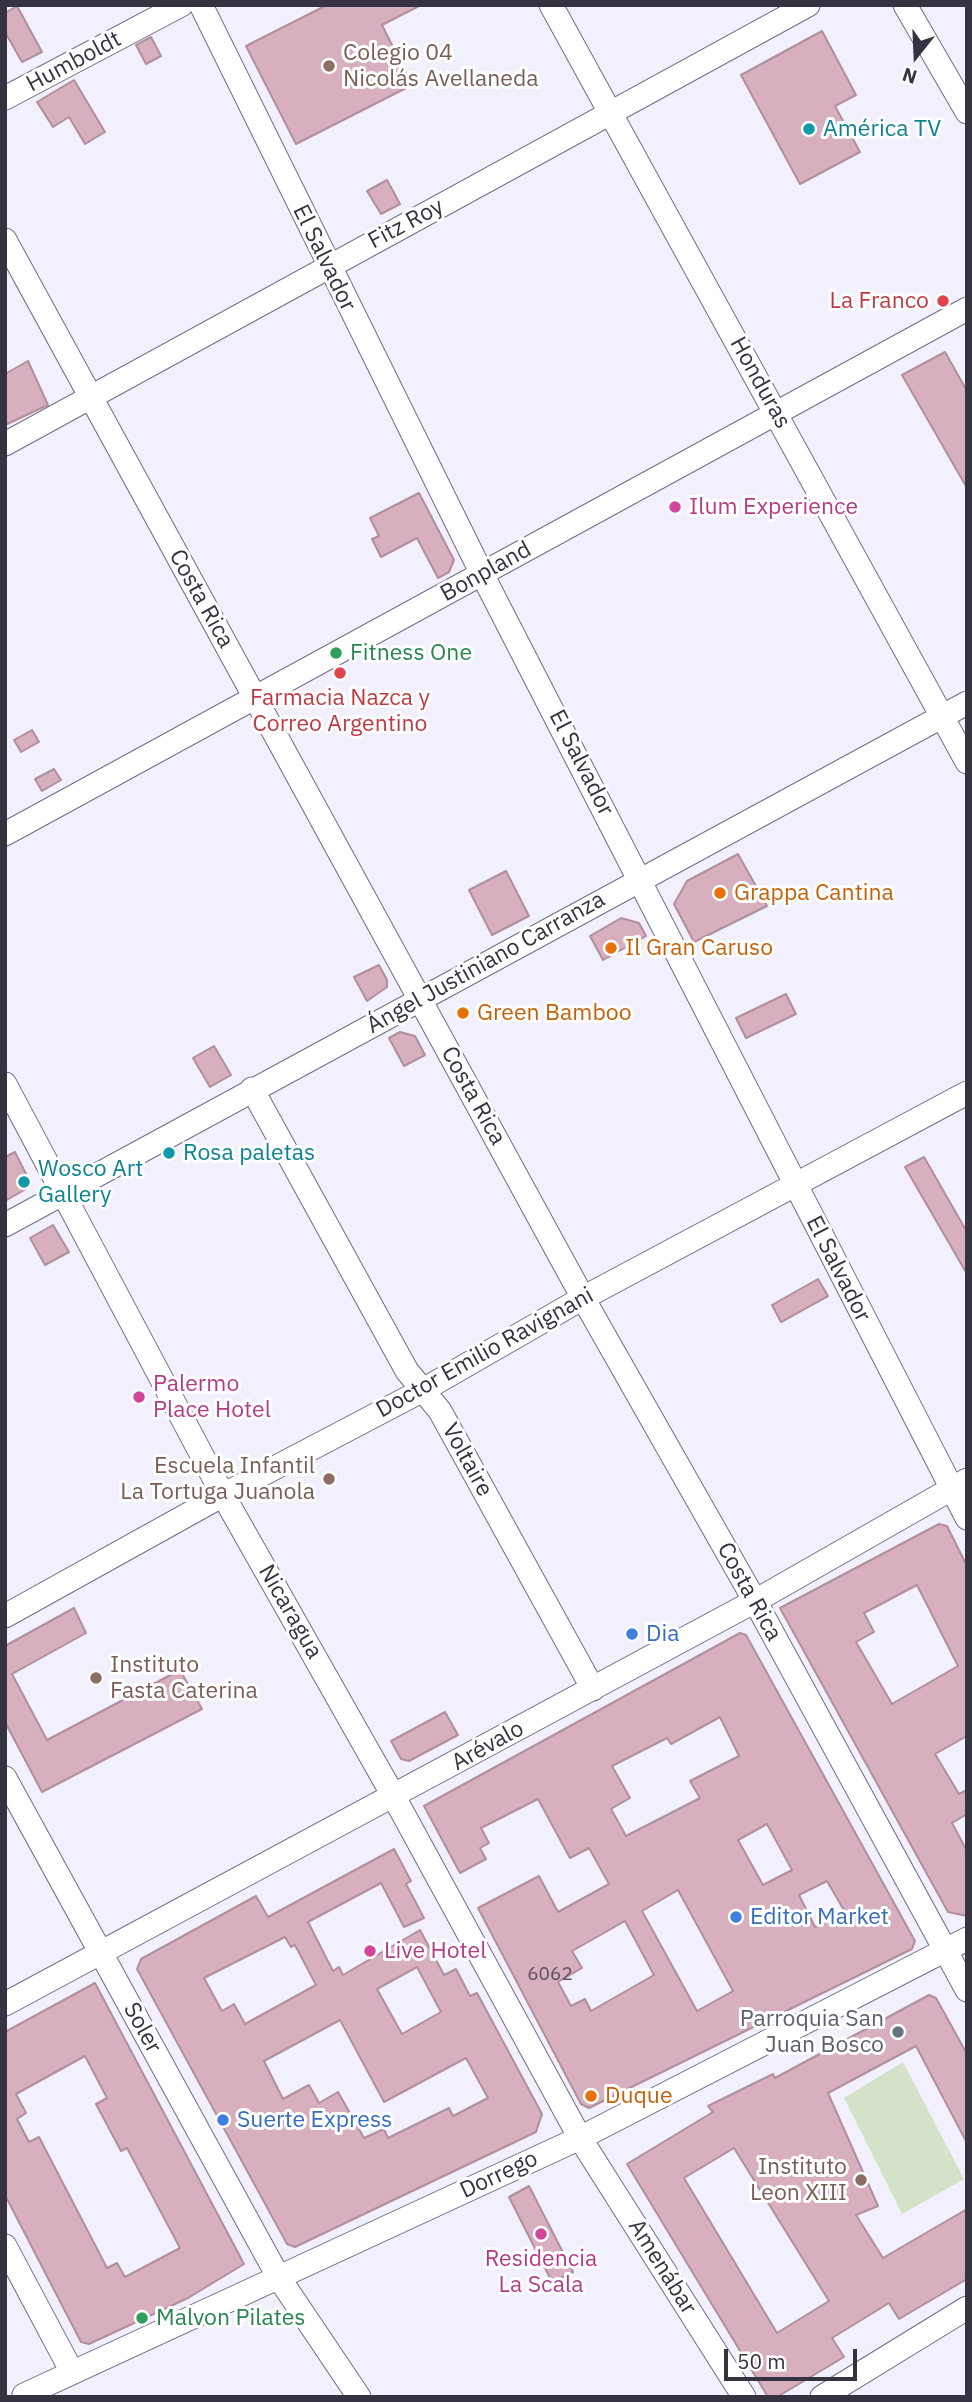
<!DOCTYPE html>
<html>
<head>
<meta charset="utf-8">
<style>
  body { margin:0 }
  #map { position:relative; width:972px; height:2402px; overflow:hidden; background:#f2f0fd; font-family:"IBM Plex Sans",sans-serif }
  canvas { display:block }
  .frame { position:absolute; inset:0; border:7px solid #35333f; pointer-events:none }
  .north { position:absolute; left:881px; top:21px; width:70px; height:70px; -webkit-text-stroke:5px #fff; paint-order:stroke; rotate:198deg; font-size:19px; font-weight:700; line-height:28px; text-align:center; color:#35333f }
  .north::after { content:''; display:block; margin:auto; width:24px; height:32px; background:#35333f; clip-path:polygon(50% 0,100% 100%,50% 72%,0 100%) }
  .scale { position:absolute; left:724px; top:2349px; width:133px; height:32px; box-sizing:border-box; border:4px solid #35333f; border-top:0; padding-left:9px; font-size:21px; line-height:24px; white-space:nowrap; color:#35333f; -webkit-text-stroke:5px #fff; paint-order:stroke }
</style>
</head>
<body>
<div id="map">
<canvas width="972" height="2402"></canvas>
<div class="frame"></div>
<div class="north">N</div>
<div class="scale">50 m</div>
</div>
<script>
const g = document.querySelector('canvas').getContext('2d');
g.lineJoin = 'round';
function fill(path, color) { g.fillStyle = color; g.fill(path, 'evenodd'); }
const shape = rows => new Path2D(rows.map(r => 'M' + r).join(''));
function stroke(path, color, width, dash) { g.strokeStyle = color; g.lineWidth = width; g.lineCap = dash ? 'butt' : 'round'; g.setLineDash(dash || []); g.stroke(path); }
function drawText(font, color, halo, rows, align = 'center') {
  g.font = font + ' "IBM Plex Sans",sans-serif'; g.lineWidth = 6; g.setLineDash([]); g.textBaseline = 'middle'; g.strokeStyle = halo; g.fillStyle = color; for (const [text, x, y, turn = 0] of rows) {
    g.save(); g.translate(x, y); g.rotate((+turn || 0) * Math.PI / 180); g.textAlign = isNaN(turn) ? turn : align; if (halo) g.strokeText(text, 0, 0); g.fillText(text, 0, 0); g.restore();
  }
}
const green = shape([
  [903,2062,964,2179,902,2214,844,2098]
]);
const building = shape([
  [327,5,421,5,382,25,412,85,296,144,246,46,327,5],
  [17,6,42,52,22,62,5,32,5,13,17,6],
  [822,31,856,95,835,106,860,152,800,184,741,75,822,31],
  [151,37,161,56,146,64,136,45,151,37],
  [74,80,105,132,85,144,69,117,53,127,37,102,74,80],
  [387,180,400,204,381,214,367,191,387,180],
  [945,352,967,391,967,488,902,375,945,352],
  [28,361,48,405,5,425,5,374,28,361],
  [419,493,454,560,449,572,438,578,417,538,381,557,372,539,379,536,370,518,419,493],
  [32,730,39,742,21,752,14,740,32,730],
  [54,769,61,780,42,791,35,779,54,769],
  [738,854,767,906,694,942,674,904,687,881,738,854],
  [506,871,529,916,492,935,469,890,506,871],
  [621,918,639,923,646,936,603,960,590,936,621,918],
  [379,965,387,980,387,987,367,1001,354,977,379,965],
  [786,994,796,1014,746,1038,736,1018,786,994],
  [400,1032,415,1036,425,1055,404,1066,389,1038,400,1032],
  [214,1046,231,1075,210,1087,193,1058,214,1046],
  [15,1152,29,1180,26,1189,5,1201,5,1157,15,1152],
  [924,1157,967,1232,967,1274,905,1167,924,1157],
  [53,1225,69,1252,45,1265,30,1238,53,1225],
  [818,1279,828,1296,781,1322,772,1305,818,1279],
  [939,1524,947,1526,967,1566,967,1736,935,1754,959,1794,967,1790,967,1814,952,1823,967,1851,967,1916,948,1912,780,1608,939,1524],
  [917,1585,958,1666,892,1704,856,1642,874,1632,864,1613,917,1585],
  [74,1608,86,1633,12,1674,47,1740,180,1670,202,1709,42,1792,5,1722,5,1646,74,1608],
  [740,1633,746,1635,915,1941,912,1949,589,2108,581,2104,478,1908,539,1876,558,1912,609,1884,589,1848,570,1858,538,1799,481,1828,489,1843,480,1848,486,1859,460,1873,424,1806,740,1633],
  [720,1717,739,1756,690,1781,700,1798,626,1836,611,1809,630,1798,612,1766,667,1738,671,1744,720,1717],
  [767,1824,792,1870,763,1885,738,1840,767,1824],
  [827,1881,845,1912,815,1927,799,1895,827,1881],
  [678,1890,733,1991,697,2011,642,1911,678,1890],
  [625,1921,654,1975,591,2011,585,1999,571,2006,558,1982,582,1968,572,1951,625,1921],
  [445,1712,458,1735,409,1761,401,1759,391,1741,445,1712],
  [394,1849,411,1881,406,1884,424,1918,404,1927,381,1883,308,1922,333,1971,339,1967,343,1975,420,1930,444,1975,456,1969,470,1996,477,1993,542,2114,536,2132,295,2247,287,2244,137,1969,141,1959,256,1896,268,1917,394,1849],
  [285,1937,291,1947,295,1945,316,1985,245,2024,234,2004,222,2011,204,1978,285,1937],
  [417,1967,441,2012,402,2034,377,1989,417,1967],
  [340,2020,384,2102,466,2058,488,2098,453,2116,449,2108,388,2138,384,2129,364,2138,338,2092,319,2103,309,2085,283,2099,264,2061,340,2020],
  [95,1983,244,2264,188,2298,89,2344,81,2342,5,2195,5,2032,95,1983],
  [85,2056,107,2098,96,2104,121,2151,127,2148,180,2248,125,2277,117,2263,107,2268,39,2137,29,2142,17,2119,26,2113,16,2094,85,2056],
  [929,1995,936,1998,967,2054,967,2143,916,2046,828,2093,878,2206,856,2215,883,2258,967,2209,967,2279,899,2319,889,2303,832,2338,844,2357,777,2397,768,2397,627,2164,713,2112,708,2106,773,2074,775,2078,929,1995],
  [734,2148,829,2301,777,2333,684,2178,734,2148],
  [529,2186,573,2272,552,2282,509,2197,529,2186]
]);
const minor = shape([
  [201,5,482,574,967,1518],
  [551,5,967,762],
  [905,5,967,112],
  [5,98,181,5],
  [5,240,583,1298,755,1601,967,1990],
  [5,444,808,5],
  [5,834,967,309],
  [5,1084,223,1495,394,1797,580,2138,744,2397],
  [252,1089,407,1371,440,1411,593,1689],
  [5,1225,967,703],
  [5,1616,223,1495,423,1390,583,1298,967,1093],
  [5,1778,279,2278,359,2397],
  [5,2004,755,1601,967,1480],
  [5,2246,72,2372],
  [24,2395,580,2138,967,1939],
  [822,2397,967,2308]
]);
const markers = [
  [329,66,7,"#8d6e63"],
  [809,129,7,"#0f9aa8"],
  [943,301,7,"#e0444e"],
  [675,507,7,"#d1479c"],
  [336,653,7,"#2e9e5b"],
  [340,673,7,"#e0444e"],
  [720,893,7,"#e8710a"],
  [611,948,7,"#e8710a"],
  [463,1013,7,"#e8710a"],
  [169,1153,7,"#0f9aa8"],
  [24,1182,7,"#0f9aa8"],
  [139,1397,7,"#d1479c"],
  [329,1479,7,"#8d6e63"],
  [632,1634,7,"#3f7fe0"],
  [96,1678,7,"#8d6e63"],
  [736,1917,7,"#3f7fe0"],
  [370,1951,7,"#d1479c"],
  [898,2032,7,"#6b7280"],
  [591,2096,7,"#e8710a"],
  [223,2120,7,"#3f7fe0"],
  [861,2180,7,"#8d6e63"],
  [541,2234,7,"#d1479c"],
  [142,2318,7,"#2e9e5b"]
];
const numberNames = [
  ["6062",550,1975]
];
const educationNames = [
  ["Colegio 04",343,53],
  ["Nicolás Avellaneda",343,79],
  ["Escuela Infantil",315,1466,"right"],
  ["La Tortuga Juanola",315,1492,"right"],
  ["Instituto",110,1665],
  ["Fasta Caterina",110,1691],
  ["Instituto",847,2167,"right"],
  ["Leon XIII",847,2193,"right"]
];
const streetNames = [
  ["Humboldt",74,62,-28],
  ["Fitz Roy",406,224,-28],
  ["El Salvador",324,258,64],
  ["Honduras",760,383,61],
  ["Bonpland",486,572,-29],
  ["Costa Rica",201,599,61],
  ["El Salvador",581,763,63],
  ["Ángel Justiniano Carranza",486,963,-29],
  ["Costa Rica",473,1096,61],
  ["El Salvador",838,1269,63],
  ["Doctor Emilio Ravignani",485,1353,-29],
  ["Voltaire",467,1460,61],
  ["Costa Rica",749,1592,61],
  ["Nicaragua",290,1612,60],
  ["Arévalo",488,1746,-29],
  ["Soler",142,2028,61],
  ["Dorrego",499,2175,-25],
  ["Amenábar",662,2267,58]
];
const cultureNames = [
  ["América TV",823,129],
  ["Rosa paletas",183,1153],
  ["Wosco Art",38,1169],
  ["Gallery",38,1195]
];
const healthNames = [
  ["La Franco",929,301],
  ["Farmacia Nazca y",340,698,"center"],
  ["Correo Argentino",340,724,"center"]
];
const hotelNames = [
  ["Ilum Experience",689,507],
  ["Palermo",153,1384],
  ["Place Hotel",153,1410],
  ["Live Hotel",384,1951],
  ["Residencia",541,2259,"center"],
  ["La Scala",541,2285,"center"]
];
const leisureNames = [
  ["Fitness One",350,653],
  ["Malvon Pilates",156,2318]
];
const foodNames = [
  ["Grappa Cantina",734,893],
  ["Il Gran Caruso",625,948],
  ["Green Bamboo",477,1013],
  ["Duque",605,2096]
];
const shopNames = [
  ["Dia",646,1634],
  ["Editor Market",750,1917],
  ["Suerte Express",237,2120]
];
const worshipNames = [
  ["Parroquia San",884,2019],
  ["Juan Bosco",884,2045]
];
fill(green, '#d3e2c8');
fill(building, '#d7afbe');
stroke(building, '#b18f9c', 2);
stroke(minor, '#716c87', 25);
stroke(minor, '#fff', 23);
for (const [x, y, r, color] of markers) { const dot = new Path2D(); dot.arc(x, y, r, 0, 2 * Math.PI); g.fillStyle = color; g.fill(dot); stroke(dot, '#fff', 2.5); }
drawText('19px', '#5e525f', null, numberNames);
drawText('23px', '#785e54', '#fff', educationNames, 'left');
drawText('23px', '#35333f', '#fff', streetNames);
drawText('23px', '#0d838f', '#fff', cultureNames, 'left');
drawText('23px', '#be3a42', '#fff', healthNames, 'right');
drawText('23px', '#b23c85', '#fff', hotelNames, 'left');
drawText('23px', '#27864d', '#fff', leisureNames, 'left');
drawText('23px', '#c56008', '#fff', foodNames, 'left');
drawText('23px', '#366cbe', '#fff', shopNames, 'left');
drawText('23px', '#5b616d', '#fff', worshipNames, 'right');
</script>
</body>
</html>
